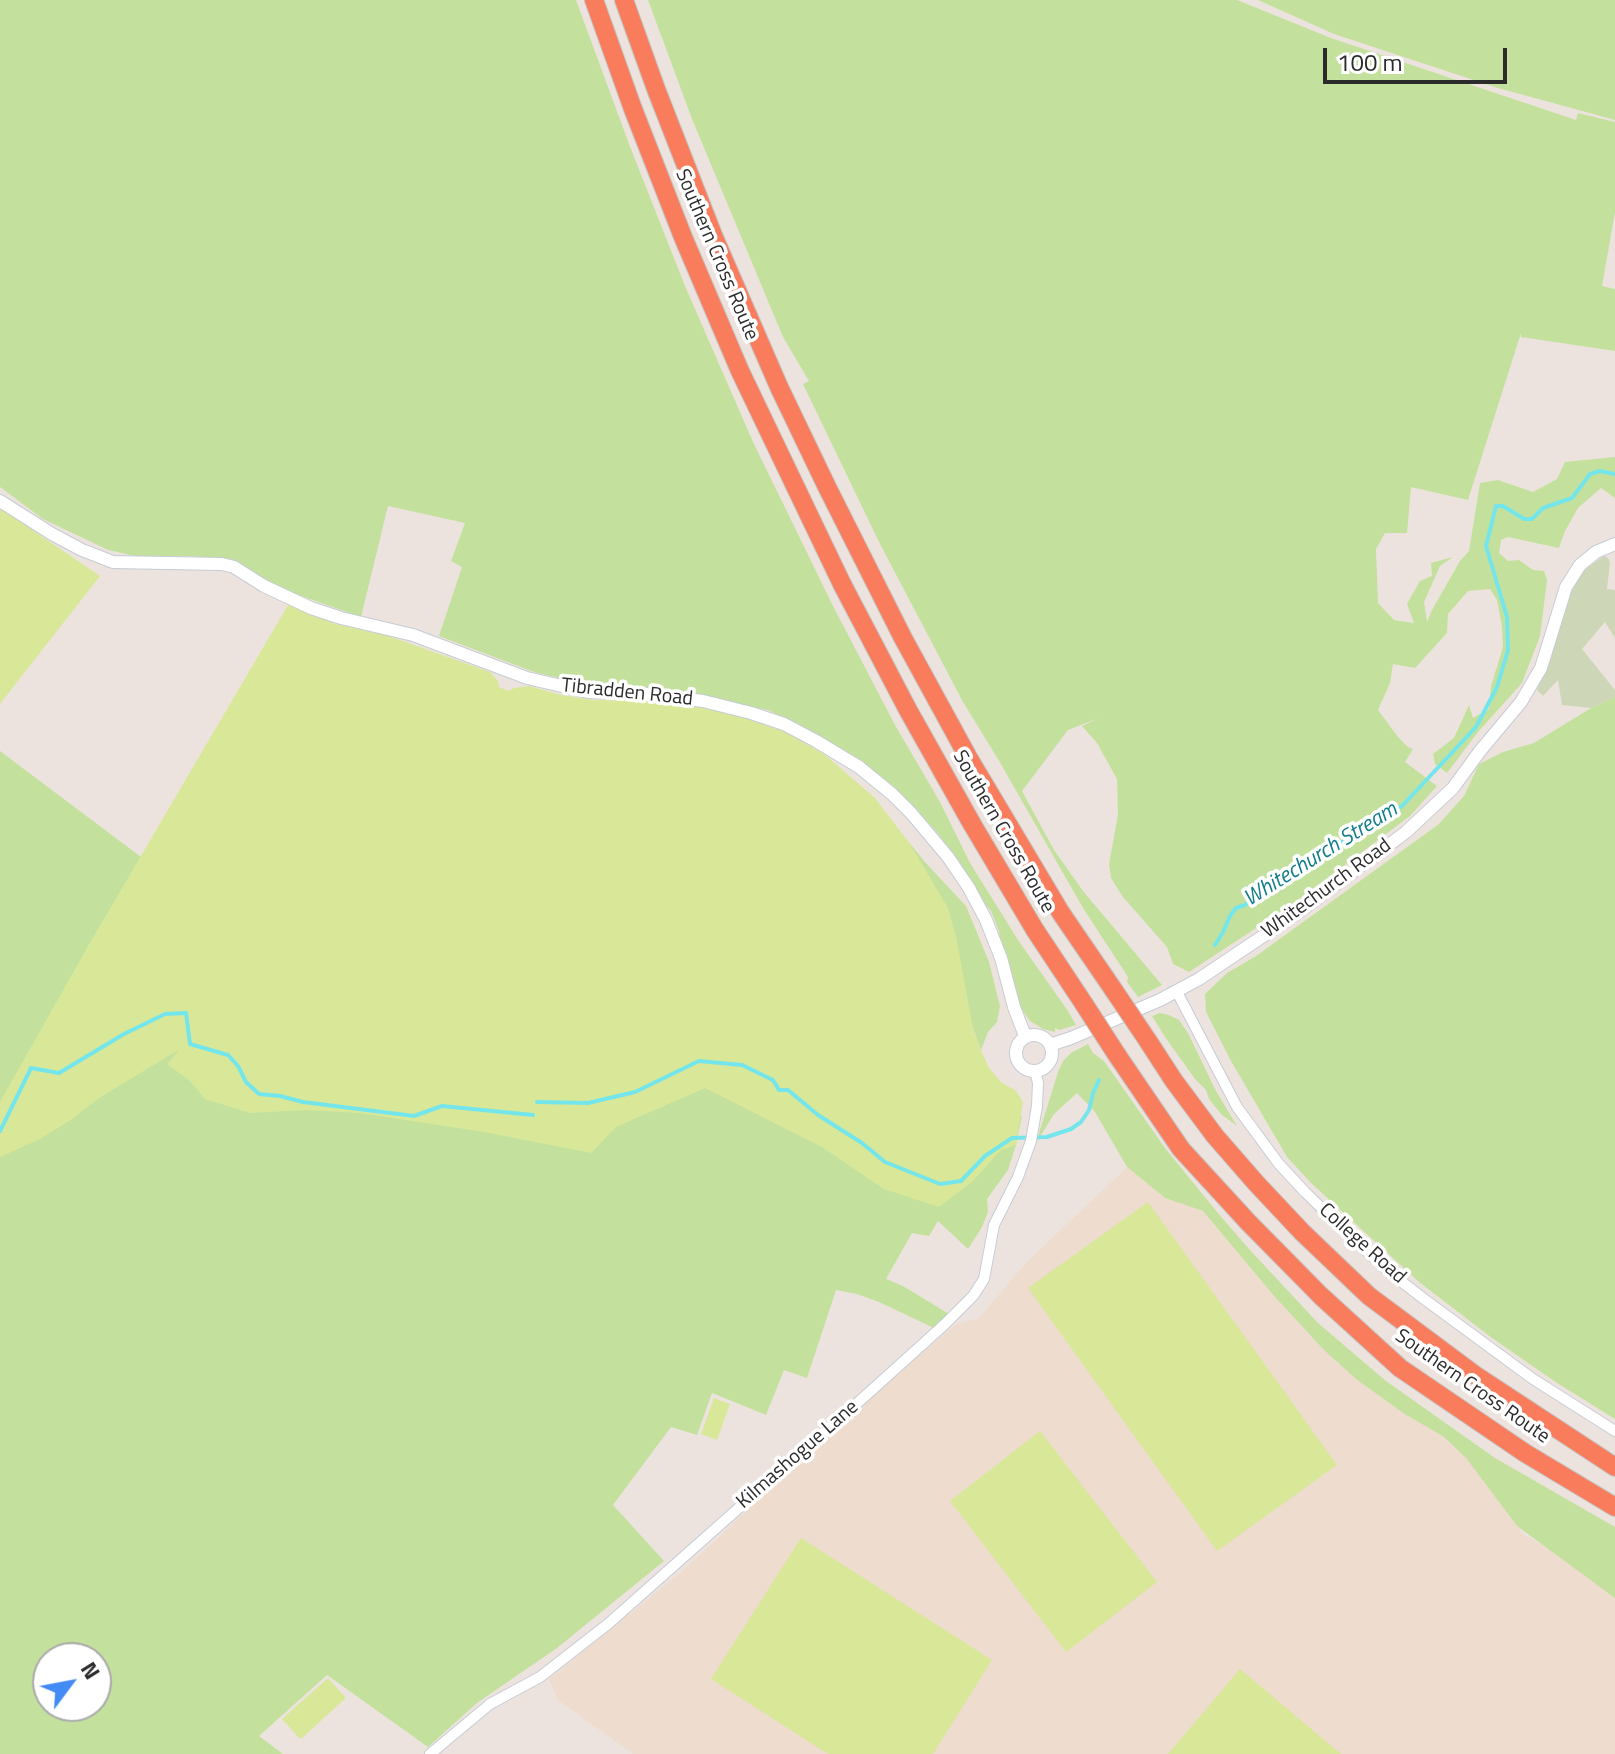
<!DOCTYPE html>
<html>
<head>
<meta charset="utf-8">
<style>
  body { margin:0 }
  #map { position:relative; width:1615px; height:1754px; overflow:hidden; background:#ede3de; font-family:"Titillium Web",sans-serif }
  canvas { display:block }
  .north { position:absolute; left:32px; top:1642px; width:80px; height:80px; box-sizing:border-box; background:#fff; border:2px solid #aaa; border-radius:50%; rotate:58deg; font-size:22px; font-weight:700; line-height:32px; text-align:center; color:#2b2b2b }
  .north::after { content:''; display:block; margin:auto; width:28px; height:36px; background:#438cf5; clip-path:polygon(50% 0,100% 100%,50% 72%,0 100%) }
  .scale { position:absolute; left:1323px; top:48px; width:184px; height:36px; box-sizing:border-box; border:4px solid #2b2b2b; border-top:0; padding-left:10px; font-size:24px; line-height:28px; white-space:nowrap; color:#2b2b2b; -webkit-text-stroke:6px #fff; paint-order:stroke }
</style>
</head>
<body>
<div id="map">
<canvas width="1615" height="1754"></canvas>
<div class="north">N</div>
<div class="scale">100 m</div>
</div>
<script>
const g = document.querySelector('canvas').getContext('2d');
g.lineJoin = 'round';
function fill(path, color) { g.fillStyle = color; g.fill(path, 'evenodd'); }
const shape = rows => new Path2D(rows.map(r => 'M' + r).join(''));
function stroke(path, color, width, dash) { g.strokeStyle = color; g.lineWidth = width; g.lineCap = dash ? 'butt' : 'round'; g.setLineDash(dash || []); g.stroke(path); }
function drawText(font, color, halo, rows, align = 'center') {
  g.font = font + ' "Titillium Web",sans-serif'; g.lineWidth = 7; g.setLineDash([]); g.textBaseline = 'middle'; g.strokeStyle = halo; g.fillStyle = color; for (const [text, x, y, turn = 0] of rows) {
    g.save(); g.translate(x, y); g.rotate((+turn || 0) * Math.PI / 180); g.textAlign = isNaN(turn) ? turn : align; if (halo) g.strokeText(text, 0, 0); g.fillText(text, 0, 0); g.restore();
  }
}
const education = shape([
  [1127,1167,1165,1198,1203,1211,1275,1297,1324,1350,1356,1379,1403,1413,1444,1437,1466,1458,1523,1534,1615,1588,1615,1754,633,1754,558,1700,549,1679,679,1574,849,1416,955,1325,979,1318,1025,1264]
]);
const green = shape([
  [0,0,576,0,629,144,685,286,753,442,833,606,895,725,940,802,970,863,1018,940,1068,1011,1076,1025,1059,1030,1055,1028,1055,1032,1043,1029,1030,1021,1019,1005,1000,941,999,931,991,911,979,897,959,861,936,831,891,784,867,766,841,749,799,725,768,710,669,690,619,686,598,687,563,679,534,672,439,636,462,567,451,561,465,523,388,506,361,617,276,587,232,559,190,556,136,556,108,550,43,519,0,487],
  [648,0,1237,0,1331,38,1576,120,1578,113,1615,122,1615,212,1602,286,1615,289,1615,351,1521,337,1521,333,1468,500,1411,487,1407,533,1385,533,1376,549,1378,603,1394,620,1414,623,1407,604,1420,581,1432,576,1431,563,1453,557,1440,566,1424,602,1427,622,1432,610,1460,561,1469,551,1480,483,1498,480,1533,492,1557,479,1565,462,1615,457,1615,498,1601,488,1578,508,1565,531,1559,548,1508,537,1501,540,1499,553,1508,561,1519,560,1533,570,1544,571,1547,580,1540,636,1522,683,1478,732,1447,773,1435,764,1433,754,1454,738,1469,705,1473,718,1489,709,1491,686,1503,647,1502,627,1497,600,1490,589,1468,591,1448,614,1447,633,1415,668,1393,664,1390,683,1378,710,1398,737,1408,747,1413,749,1405,762,1437,786,1410,816,1290,906,1189,972,1173,964,1167,947,1123,897,1111,878,1109,864,1118,815,1117,779,1097,743,1082,726,1099,718,1068,730,1022,791,1054,850,1083,891,1162,985,1138,997,1127,982,1128,977,1083,908,998,759,963,702,879,542,803,384,809,381,783,337,692,119],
  [1258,0,1615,0,1615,120,1498,88,1334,34],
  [1615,697,1615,1419,1557,1383,1492,1338,1419,1282,1311,1183,1287,1157,1231,1061,1206,1012,1205,994,1227,973,1256,956,1439,824,1464,796,1479,764,1503,752,1534,743,1591,708],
  [0,751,141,857,88,947,489,1054,1022,1116,1016,1145,1008,1170,987,1199,988,1212,982,1227,968,1249,938,1221,929,1236,912,1233,886,1279,903,1286,949,1314,934,1328,879,1302,857,1294,836,1290,807,1378,784,1370,766,1415,712,1393,697,1435,671,1427,613,1505,664,1561,557,1648,477,1703,428,1747,327,1675,259,1736,283,1754,0,1754],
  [48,1658,96,1658,96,1706,48,1706],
  [902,834,925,862,966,906,989,962,1000,1006,997,1022,988,1032,981,1050],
  [1160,1013,1169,1015,1179,1020,1188,1033,1216,1091,1237,1126,1221,1114,1209,1099,1206,1090,1195,1079,1165,1037,1152,1016],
  [1088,1044,1093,1053,1104,1061,1165,1148,1217,1212,1249,1249,1318,1323,1386,1381,1495,1458,1615,1527,1615,1598,1517,1526,1466,1458,1444,1437,1403,1413,1356,1379,1324,1350,1275,1297,1203,1211,1165,1198,1127,1167,1095,1112,1077,1093,1054,1114,1036,1143,1058,1072,1063,1061,1071,1053]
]);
const cemetery = shape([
  [1604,556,1608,558,1610,562,1607,589,1615,590,1615,638,1605,622,1582,649,1615,690,1615,697,1591,708,1562,705,1558,680,1543,696,1537,690,1548,663,1568,598,1577,580,1587,568]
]);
const pitch = shape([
  [0,508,100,576,0,704],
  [288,605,335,624,383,634,490,672,498,681,499,687,509,691,514,688,529,686,561,695,594,700,648,701,689,705,740,716,785,732,824,754,875,798,910,844,948,908,956,936,973,1029,981,1050,989,1068,1001,1082,1016,1091,1023,1102,1016,1145,1001,1150,973,1181,939,1207,884,1189,822,1147,705,1088,616,1127,591,1153,484,1132,360,1113,307,1110,250,1113,205,1099,189,1080,167,1064,180,1049,99,1098,72,1119,40,1139,0,1157,0,1102,87,948],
  [1148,1202,1337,1465,1217,1551,1028,1288],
  [714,1398,730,1404,717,1440,701,1434],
  [1040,1431,1157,1582,1066,1652,950,1501],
  [801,1538,992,1660,933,1754,828,1754,711,1679],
  [1240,1669,1341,1754,1168,1754],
  [328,1678,346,1698,302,1738,299,1738,282,1719]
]);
const stream = shape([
  [1215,945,1223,932,1230,916,1236,908,1245,905,1270,885,1402,806,1476,727,1497,687,1508,650,1507,617,1486,546,1496,506,1503,506,1524,519,1532,519,1543,508,1572,498,1590,474,1600,471,1615,474],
  [537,1102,588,1103,635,1092,699,1061,742,1065,773,1080,779,1090,788,1090,818,1115,862,1143,885,1162,940,1184,961,1181,985,1156,1012,1138,1047,1137,1071,1129,1081,1122,1089,1110,1093,1093,1099,1080],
  [0,1131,31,1068,59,1073,124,1034,165,1014,186,1013,190,1044,228,1055,238,1066,246,1082,259,1094,280,1096,303,1102,414,1116,442,1106,533,1115]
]);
const minor = shape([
  [1177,992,1237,1107,1279,1164,1305,1192,1352,1238,1393,1275,1424,1299,1533,1379,1615,1431],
  [430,1754,490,1704,540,1677,608,1624,873,1389,945,1324,973,1296,984,1279,994,1225,1018,1177,1031,1141,1037,1106,1038,1083,1035,1071]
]);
const tertiary = shape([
  [0,501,52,534,82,550,113,562,222,564,234,567,264,586,311,608,341,618,413,635,527,678,588,692,647,694,703,701,751,713,784,724,816,741,859,767,892,794,911,813,948,857,969,888,986,920,1001,958,1014,1007,1025,1036],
  '1016 1053a18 18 0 1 1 36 0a18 18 0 1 1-36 0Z',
  [1050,1045,1071,1038,1160,1000,1199,979,1299,912,1406,832,1453,788,1480,751,1521,702,1541,668,1566,587,1580,565,1596,552,1615,544]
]);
const motorway = shape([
  [594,0,633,109,683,237,740,371,842,584,908,710,972,824,1035,930,1084,1004],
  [624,0,656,89,713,235,779,387,827,487,903,638,968,757,1061,913,1115,992],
  [1148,1041,1174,1081,1215,1136,1256,1183,1302,1232,1369,1296,1475,1375,1615,1467],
  [1117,1055,1181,1149,1248,1222,1321,1296,1400,1368,1525,1453,1615,1507]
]);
const motorwayBridge = shape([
  [1115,992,1148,1041],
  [1084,1004,1117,1055]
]);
const streetNames = [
  ["Southern Cross Route",716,255,67],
  ["Tibradden Road",627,693,6],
  ["Southern Cross Route",1003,832,60],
  ["Whitechurch Road",1327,889,-36],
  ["College Road",1362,1244,42],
  ["Southern Cross Route",1472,1387,35],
  ["Kilmashogue Lane",798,1455,-41]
];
const waterNames = [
  ["Whitechurch Stream",1321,855,-32]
];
fill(education, '#eedcce');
fill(green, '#c3e19c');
fill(cemetery, '#cdd6b6');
fill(pitch, '#d8e898');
stroke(stream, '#74e6eb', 4);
stroke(minor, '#c6ccd4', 12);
stroke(tertiary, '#c6ccd4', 14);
stroke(motorway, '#c4c4c4', 20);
stroke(minor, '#fff', 10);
stroke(tertiary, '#fff', 12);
stroke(motorway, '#f97d5c', 18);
stroke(motorwayBridge, '#c4c4c4', 20, []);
stroke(motorwayBridge, '#f97d5c', 18);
drawText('20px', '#2b2b2b', '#fff', streetNames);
drawText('italic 22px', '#117d8b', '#fff', waterNames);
</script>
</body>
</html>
